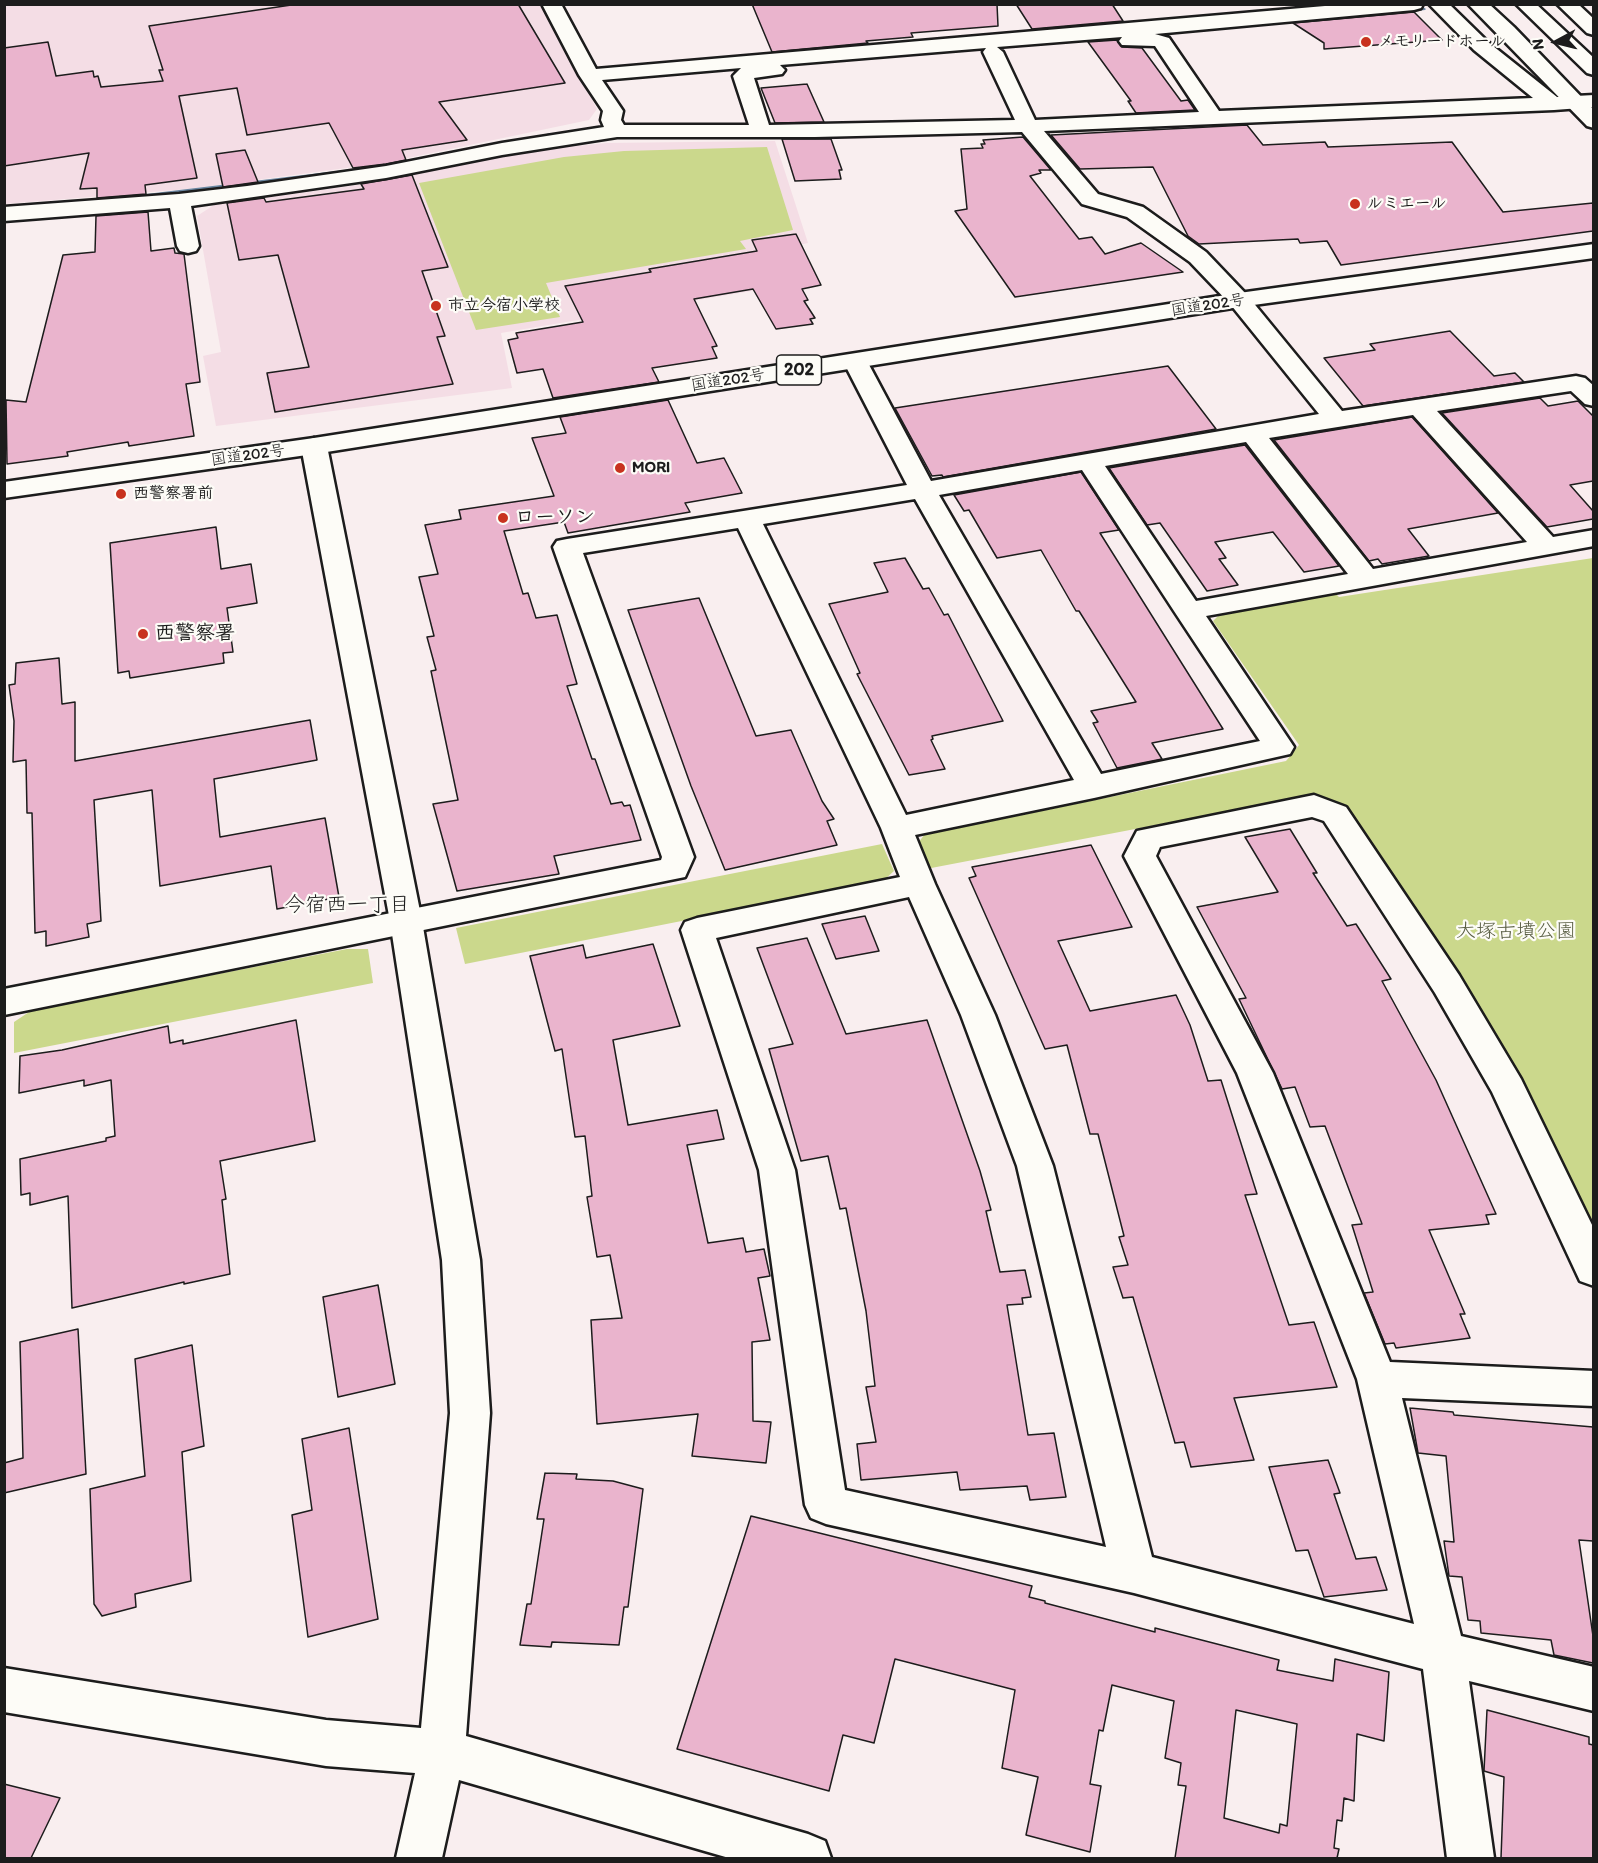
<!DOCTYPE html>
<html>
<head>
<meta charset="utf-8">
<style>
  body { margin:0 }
  #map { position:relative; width:1598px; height:1863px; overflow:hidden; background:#f9eeef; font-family:Itim,sans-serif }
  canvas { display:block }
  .frame { position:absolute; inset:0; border:6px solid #1c1c1c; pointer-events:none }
  .north { position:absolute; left:1526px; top:12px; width:60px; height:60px; -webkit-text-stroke:4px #fdfcf7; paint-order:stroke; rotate:263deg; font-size:16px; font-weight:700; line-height:24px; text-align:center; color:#1c1c1c }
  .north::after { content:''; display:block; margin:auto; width:21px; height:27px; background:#1c1c1c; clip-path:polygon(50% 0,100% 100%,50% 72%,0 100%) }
</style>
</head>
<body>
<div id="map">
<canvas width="1598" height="1863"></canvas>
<div class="frame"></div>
<div class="north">N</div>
</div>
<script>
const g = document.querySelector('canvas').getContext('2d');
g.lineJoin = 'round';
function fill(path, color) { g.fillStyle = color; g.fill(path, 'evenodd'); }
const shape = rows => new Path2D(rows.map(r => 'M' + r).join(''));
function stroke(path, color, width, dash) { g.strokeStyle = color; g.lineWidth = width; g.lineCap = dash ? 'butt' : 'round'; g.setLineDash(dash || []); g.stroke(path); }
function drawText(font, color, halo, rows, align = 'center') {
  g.font = font + ' Itim,"Klee One",sans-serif'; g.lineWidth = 4.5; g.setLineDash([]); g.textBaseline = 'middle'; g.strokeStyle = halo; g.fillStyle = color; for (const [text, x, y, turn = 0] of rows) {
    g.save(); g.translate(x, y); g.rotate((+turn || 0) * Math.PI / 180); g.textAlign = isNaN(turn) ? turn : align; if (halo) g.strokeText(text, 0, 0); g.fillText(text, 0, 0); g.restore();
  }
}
const built = shape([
  [5,5,542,5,597,109,589,120,384,163,188,189,5,204],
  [775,141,808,243,794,246,817,280,501,333,512,388,216,426,203,356,221,352,197,216,214,205,365,184,529,151,606,143]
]);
const green = shape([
  [767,147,793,230,740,241,746,249,546,283,560,317,476,330,419,183,564,157,624,151],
  [1593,558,1593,1236,1461,984,1342,805,1313,795,926,869,916,846,924,835,1286,761,1299,745,1213,621,1219,615,1336,594,1339,597],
  [882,844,894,871,883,881,465,964,456,928],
  [347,949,368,949,373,983,14,1053,14,1022,32,1010]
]);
const stream = shape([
  [1423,7,1426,9,1425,10,1402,13,1399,11,1423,7],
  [550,133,552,134,552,136,530,141,527,139,550,133],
  [361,168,363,169,363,171,138,199,135,197,138,195,361,168]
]);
const building = shape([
  [298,4,518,4,565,83,439,102,467,140,402,150,406,160,386,164,353,168,329,123,247,135,237,88,179,96,197,178,145,185,146,194,97,198,97,188,80,189,89,153,4,166,4,48,48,42,56,76,93,71,94,77,98,76,101,87,163,81,159,70,163,70,149,26,298,4],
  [752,4,997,4,998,26,911,33,913,37,866,41,868,43,772,52,752,4],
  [1016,4,1112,4,1123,21,1032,29,1016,4],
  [1414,12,1442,40,1324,49,1324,43,1293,23,1414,12],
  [1117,40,1122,47,1142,48,1181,101,1188,100,1195,110,1136,113,1128,101,1131,101,1088,42,1117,40],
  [807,84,824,122,775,123,761,88,807,84],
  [1247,125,1263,145,1325,142,1328,147,1452,142,1503,212,1593,203,1593,231,1341,265,1327,241,1300,243,1298,239,1199,244,1188,236,1153,167,1080,169,1051,135,1247,125],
  [1023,137,1051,170,1039,170,1041,173,1030,176,1079,239,1092,237,1105,254,1141,243,1183,272,1015,297,955,211,967,209,961,149,983,148,981,144,985,144,983,140,1023,137],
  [782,139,831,139,842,170,839,170,841,179,795,181,782,139],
  [245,150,258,182,223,187,216,154,245,150],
  [412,175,448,267,422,271,445,336,437,337,453,384,275,412,267,373,309,367,278,255,239,260,227,203,264,198,266,202,364,189,361,184,412,175],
  [148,212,151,251,174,248,175,253,184,254,200,382,186,384,194,436,129,446,128,442,67,452,68,456,7,464,6,400,26,402,63,255,95,252,96,216,148,212],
  [796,234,821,285,802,289,808,300,804,301,815,318,810,319,813,324,776,329,753,289,694,299,717,346,712,347,717,358,652,368,659,382,553,398,543,369,517,373,508,340,518,338,516,333,583,322,565,286,651,272,649,269,757,251,752,240,796,234],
  [1450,331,1494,376,1515,373,1524,382,1363,406,1324,358,1375,350,1370,344,1450,331],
  [1168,366,1216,429,943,477,942,475,932,476,895,408,1168,366],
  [1540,398,1548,406,1578,401,1593,416,1593,481,1570,485,1593,511,1593,519,1547,527,1442,413,1540,398],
  [668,400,697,463,724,458,742,493,685,503,690,512,568,533,564,522,504,531,523,594,528,593,536,618,557,615,577,684,567,686,592,759,595,759,611,804,622,802,624,806,630,805,641,840,554,856,559,874,457,891,433,804,458,800,431,671,436,670,427,637,434,636,419,577,438,574,425,525,461,519,459,510,554,496,532,438,566,433,560,417,668,400],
  [1412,417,1498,513,1408,529,1429,556,1382,564,1378,559,1369,561,1274,440,1412,417],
  [1245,445,1339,566,1304,572,1273,532,1215,542,1226,558,1219,559,1238,585,1207,591,1160,523,1147,525,1109,468,1245,445],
  [1081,472,1119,530,1100,533,1223,729,1152,743,1162,759,1117,768,1093,723,1098,722,1091,711,1136,702,1079,611,1076,611,1041,550,997,558,969,510,964,511,954,495,1081,472],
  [216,527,221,569,251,564,257,603,227,608,233,652,223,653,224,663,130,678,129,671,118,673,110,543,216,527],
  [905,558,923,589,929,588,944,615,948,614,1003,721,932,736,933,739,931,740,945,769,909,775,857,674,860,673,829,604,888,592,874,563,905,558],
  [699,598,756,736,791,730,822,801,834,819,827,821,837,845,725,870,691,786,628,610,699,598],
  [59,658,62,704,75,702,75,761,310,720,317,760,214,779,220,837,325,818,339,897,277,909,271,866,160,886,152,790,94,800,101,921,87,924,89,937,46,946,46,931,35,933,32,813,27,813,26,760,13,762,14,721,9,685,15,684,16,663,59,658],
  [1290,829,1317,873,1313,873,1347,926,1356,924,1391,979,1382,981,1436,1080,1496,1214,1486,1215,1489,1224,1429,1230,1465,1314,1460,1314,1470,1338,1396,1348,1394,1343,1385,1344,1364,1293,1373,1292,1352,1225,1362,1224,1325,1126,1310,1127,1295,1087,1282,1089,1239,999,1246,998,1197,907,1278,892,1245,837,1290,829],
  [1091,845,1132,927,1058,941,1090,1011,1176,995,1190,1025,1208,1081,1221,1080,1257,1194,1245,1195,1289,1325,1314,1322,1337,1387,1234,1398,1254,1460,1191,1467,1184,1442,1175,1443,1133,1297,1123,1298,1113,1267,1128,1265,1119,1237,1124,1236,1098,1134,1090,1134,1067,1045,1045,1049,969,878,976,876,972,867,1091,845],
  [865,916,879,951,836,959,822,924,865,916],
  [807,938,846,1034,927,1020,980,1171,991,1210,986,1211,1000,1272,1025,1270,1031,1297,1022,1298,1023,1304,1007,1305,1028,1435,1054,1433,1066,1497,1030,1500,1027,1486,960,1490,957,1472,861,1480,857,1444,876,1442,866,1387,875,1386,866,1311,846,1208,840,1209,828,1156,801,1161,769,1049,793,1044,757,948,807,938],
  [653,944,680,1026,613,1040,628,1125,717,1110,724,1139,687,1145,708,1243,743,1238,746,1252,764,1249,770,1276,758,1278,770,1340,752,1342,753,1421,771,1422,766,1463,692,1456,698,1414,597,1424,591,1320,622,1318,610,1255,597,1257,587,1197,592,1196,585,1136,575,1137,562,1049,555,1051,530,956,583,945,586,958,653,944],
  [296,1020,315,1141,220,1161,226,1199,222,1200,230,1274,184,1284,184,1282,72,1308,68,1196,30,1205,30,1193,21,1195,20,1159,106,1141,106,1138,115,1136,111,1080,84,1086,84,1080,19,1093,20,1056,62,1050,168,1026,170,1043,183,1040,183,1044,296,1020],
  [378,1285,395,1384,338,1397,323,1297,378,1285],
  [78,1329,86,1474,4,1493,4,1463,23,1458,20,1342,78,1329],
  [192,1345,204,1446,182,1452,191,1581,135,1594,136,1607,102,1616,94,1604,90,1489,145,1476,135,1359,192,1345],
  [1410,1408,1453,1412,1454,1415,1593,1427,1593,1541,1579,1540,1593,1636,1593,1663,1554,1655,1551,1640,1481,1633,1480,1621,1468,1620,1462,1577,1449,1576,1444,1541,1454,1542,1446,1456,1418,1453,1410,1408],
  [349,1428,378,1619,308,1637,292,1515,312,1510,302,1439,349,1428],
  [1328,1460,1340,1493,1334,1494,1356,1559,1376,1557,1387,1590,1324,1597,1308,1550,1296,1551,1269,1467,1328,1460],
  [545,1473,577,1474,576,1479,613,1481,643,1489,628,1607,624,1607,619,1645,552,1642,551,1647,520,1645,527,1604,531,1604,544,1519,537,1519,545,1473],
  [751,1516,1032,1586,1029,1597,1045,1601,1045,1603,1155,1632,1155,1628,1279,1660,1277,1670,1333,1681,1335,1659,1389,1672,1384,1741,1357,1734,1354,1801,1344,1798,1342,1821,1337,1820,1334,1848,1339,1849,1337,1858,1175,1858,1186,1786,1178,1785,1181,1763,1165,1758,1174,1701,1112,1685,1103,1731,1099,1730,1090,1784,1101,1786,1090,1852,1026,1835,1038,1777,1002,1768,1015,1690,895,1659,874,1743,843,1735,829,1791,677,1749,751,1516],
  [1236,1710,1297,1724,1287,1826,1280,1824,1279,1833,1224,1818,1236,1710],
  [1487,1710,1589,1737,1589,1744,1593,1745,1593,1858,1501,1858,1504,1777,1484,1771,1487,1710],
  [4,1784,60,1798,31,1858,4,1858,4,1784]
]);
const street = shape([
  [542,4,561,4,596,69,1348,4,1423,4,1421,8,1414,10,1155,34,1169,38,1219,111,1533,98,1474,50,1429,4,1449,4,1488,42,1557,97,1594,95,1594,107,1554,110,1044,131,1098,194,1143,207,1206,252,1247,295,1342,411,1576,376,1585,378,1594,386,1594,406,1585,404,1571,391,1437,411,1553,537,1594,530,1594,546,1206,616,1294,747,1290,754,1094,798,915,835,935,884,995,1015,1053,1166,1152,1557,1414,1624,1357,1379,1237,1073,1124,856,1137,831,1314,795,1346,807,1459,975,1521,1079,1594,1229,1594,1286,1580,1281,1492,1092,1435,993,1324,821,1312,817,1160,847,1156,856,1273,1073,1390,1362,1594,1371,1594,1406,1402,1398,1461,1636,1594,1667,1594,1711,1469,1681,1494,1858,1447,1858,1423,1669,1134,1593,826,1524,811,1518,805,1505,759,1170,681,930,685,922,697,918,900,877,881,828,738,528,583,553,694,857,685,877,4,1015,4,989,661,860,662,857,553,547,557,541,567,539,907,485,843,361,846,356,855,354,864,356,867,361,931,481,1319,414,1231,305,1190,262,1127,217,1082,204,1022,132,815,137,617,137,502,155,386,178,191,206,199,246,196,251,188,253,180,251,177,246,170,208,4,221,4,207,179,194,247,186,386,166,502,143,604,127,601,120,603,111,579,75,542,4],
  [1122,37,1119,41,1122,45,1155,46,1199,112,1035,120,1003,52,997,47,1122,37],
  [986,48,983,52,1015,120,769,125,754,78,782,74,785,70,780,65,986,48],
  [741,68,733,76,749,125,624,125,621,120,623,111,602,80,741,68],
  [1413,415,1527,542,1373,569,1269,438,1413,415],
  [1246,442,1348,574,1196,601,1105,466,1246,442],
  [1082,470,1174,611,1260,741,1101,774,939,495,1082,470],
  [915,499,1074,780,906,815,763,524,915,499],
  [909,897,961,1015,1017,1166,1106,1547,845,1490,795,1170,716,938,909,897],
  [1557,4,1578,4,1594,19,1594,35,1587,33,1557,4]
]);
const secondary = shape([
  [314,438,323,441,327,446,422,921,480,1260,490,1413,466,1736,808,1834,825,1841,831,1858,729,1858,459,1780,442,1858,396,1858,415,1773,326,1766,4,1712,4,1668,326,1720,421,1728,450,1413,442,1260,390,921,301,446,305,441,314,438]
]);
const highway = shape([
  [1468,4,1489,4,1514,27,1594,110,1594,128,1587,126,1468,4],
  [1516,4,1536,4,1594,58,1594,75,1587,73,1516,4],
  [1594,244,1594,258,1239,307,314,454,4,498,4,482,314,438,1239,293,1594,244]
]);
const markers = [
  [1366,42,6,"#c8321e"],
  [1355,204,6,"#c8321e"],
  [436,306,6,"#c8321e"],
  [620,468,6,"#c8321e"],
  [121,494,6,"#c8321e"],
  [503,518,6,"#c8321e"],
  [143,634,6,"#c8321e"]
];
const farPoinames = [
  ["メモリードホール",1378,42],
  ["ルミエール",1367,204],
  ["市立今宿小学校",448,306],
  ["MORI",632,468],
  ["西警察署前",133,494]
];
const farStreetnames = [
  ["国道202号",1208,306,-9],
  ["国道202号",728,381,-9],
  ["国道202号",248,456,-8]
];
const shields = [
  [799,370,45]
];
const shieldNames = [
  ["202",799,370]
];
const poiNames = [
  ["ローソン",515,518],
  ["西警察署",155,634]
];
const parkNames = [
  ["大塚古墳公園",1516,932]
];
const neighbourhoodNames = [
  ["今宿西一丁目",347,906]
];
fill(built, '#f4dde5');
fill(green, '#cbd88c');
fill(stream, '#6b86a1');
fill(building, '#eab4cd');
stroke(building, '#1c1c1c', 1.5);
stroke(street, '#1c1c1c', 5);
stroke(secondary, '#1c1c1c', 5);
stroke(highway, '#1c1c1c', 5);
fill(street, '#fdfcf7');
fill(secondary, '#fdfcf7');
fill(highway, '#fdfcf7');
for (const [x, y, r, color] of markers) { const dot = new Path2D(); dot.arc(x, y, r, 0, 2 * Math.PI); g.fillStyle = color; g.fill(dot); stroke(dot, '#fdfcf7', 2); }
drawText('bold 16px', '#1c1c1c', '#fdfcf7', farPoinames, 'left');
drawText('16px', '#1c1c1c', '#fdfcf7', farStreetnames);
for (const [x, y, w] of shields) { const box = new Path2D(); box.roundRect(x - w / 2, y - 15, w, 30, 4.5); g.fillStyle = '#fdfcf7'; g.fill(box); stroke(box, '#1c1c1c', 1.5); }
drawText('bold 18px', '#1c1c1c', null, shieldNames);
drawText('bold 20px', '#1c1c1c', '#fdfcf7', poiNames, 'left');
drawText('20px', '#595e43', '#fdfcf7', parkNames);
drawText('21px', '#1c1c1c', '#fdfcf7', neighbourhoodNames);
</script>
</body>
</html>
